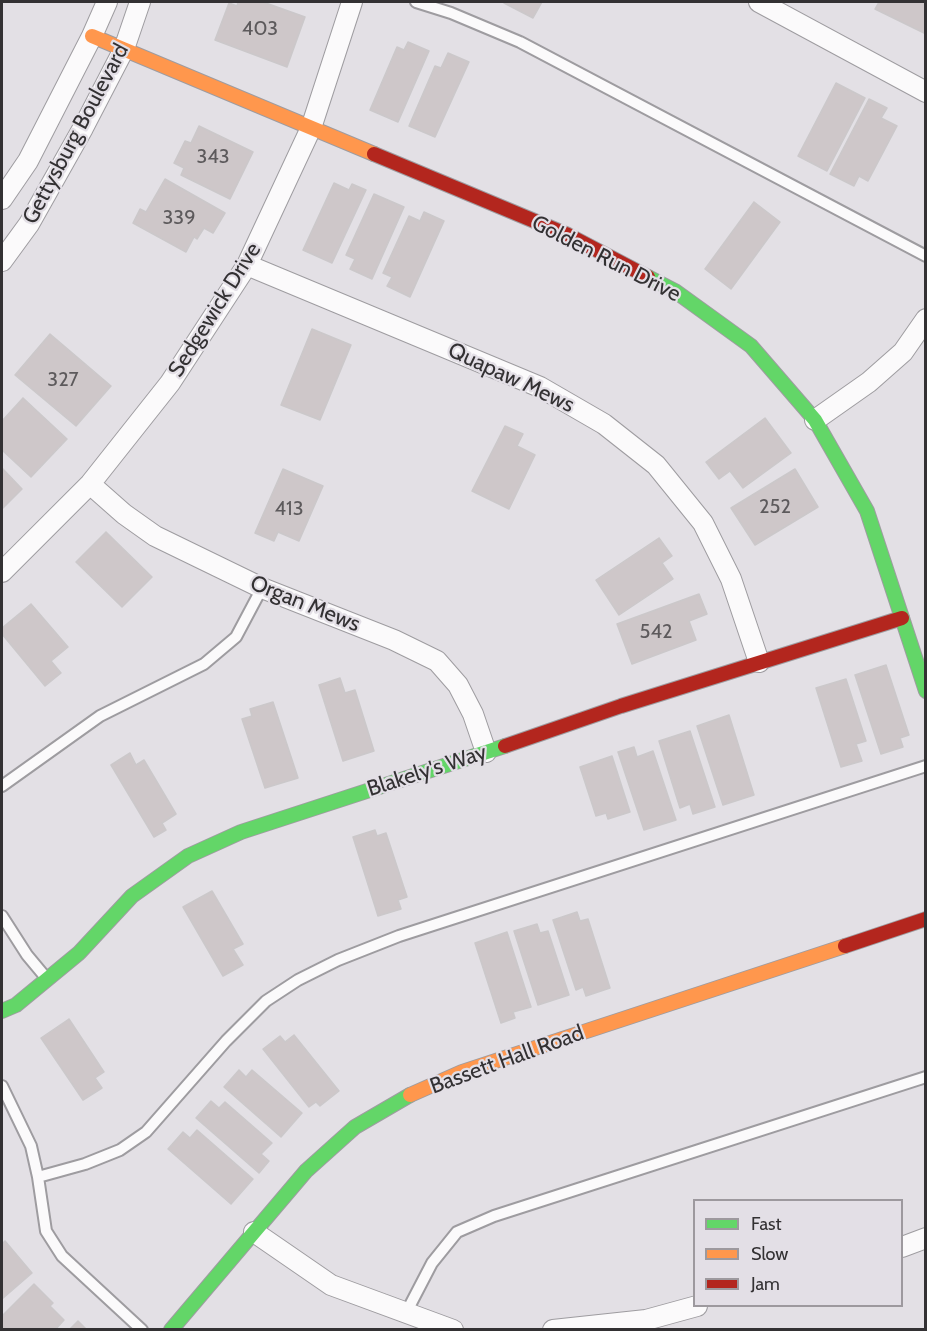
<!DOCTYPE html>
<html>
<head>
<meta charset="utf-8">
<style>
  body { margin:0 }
  #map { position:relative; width:927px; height:1331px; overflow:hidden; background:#e3e0e5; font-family:Cabin,sans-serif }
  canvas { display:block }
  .frame { position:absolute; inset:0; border:3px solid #333133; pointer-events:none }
  .legend { position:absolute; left:693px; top:1199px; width:210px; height:108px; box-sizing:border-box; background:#e3dfe6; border:2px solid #9d999e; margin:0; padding:8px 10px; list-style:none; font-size:18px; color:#333133 }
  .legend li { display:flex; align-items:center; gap:12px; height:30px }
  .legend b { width:30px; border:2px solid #9d999e }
</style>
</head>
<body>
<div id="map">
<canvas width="927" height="1331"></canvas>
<div class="frame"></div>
<ul class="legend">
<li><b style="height:8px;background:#63d668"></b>Fast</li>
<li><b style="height:8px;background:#ff974d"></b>Slow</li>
<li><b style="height:8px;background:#b3261e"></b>Jam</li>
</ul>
</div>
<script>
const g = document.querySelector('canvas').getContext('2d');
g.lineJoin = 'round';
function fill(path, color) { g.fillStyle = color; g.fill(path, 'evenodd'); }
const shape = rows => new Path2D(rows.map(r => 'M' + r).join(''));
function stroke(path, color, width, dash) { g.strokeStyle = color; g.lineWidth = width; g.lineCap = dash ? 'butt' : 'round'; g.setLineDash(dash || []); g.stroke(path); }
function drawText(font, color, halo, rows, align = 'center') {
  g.font = font + ' Cabin,sans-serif'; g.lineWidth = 4.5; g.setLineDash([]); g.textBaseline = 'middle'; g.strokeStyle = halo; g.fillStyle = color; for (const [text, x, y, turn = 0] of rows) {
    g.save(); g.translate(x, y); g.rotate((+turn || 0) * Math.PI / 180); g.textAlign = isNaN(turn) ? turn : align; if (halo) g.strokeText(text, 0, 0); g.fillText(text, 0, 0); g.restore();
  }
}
const building = shape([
  [238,2,263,2,305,17,287,67,215,40,229,3,237,6,238,2],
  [505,2,542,2,533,18,504,3,505,2],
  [879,2,926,2,926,29,924,33,875,9,879,2],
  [408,42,429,51,398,122,370,110,397,47,404,50,408,42],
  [448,53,469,62,435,137,409,126,435,66,441,68,448,53],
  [836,83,865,98,827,171,798,156,836,83],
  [869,99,887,108,881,118,897,126,868,181,859,176,854,186,830,174,869,99],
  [199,126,253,152,230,199,181,175,184,168,174,163,185,141,191,143,199,126],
  [165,179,225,213,213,233,204,228,197,239,194,237,186,252,133,223,140,209,146,212,165,179],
  [334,183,349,190,352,184,366,190,332,263,303,250,334,183],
  [374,194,404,207,372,279,350,269,355,259,346,255,374,194],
  [754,202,780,222,731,289,705,269,754,202],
  [424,212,444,221,410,297,387,286,392,277,383,273,409,216,420,221,424,212],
  [312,329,351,345,320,420,281,405,312,329],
  [50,334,111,386,76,426,15,375,50,334],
  [23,398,67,439,31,477,2,450,2,421,23,398],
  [765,418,791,453,743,488,730,471,719,479,706,462,765,418],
  [505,426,523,434,517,446,535,455,509,509,472,491,505,426],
  [2,468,22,489,2,509,2,468],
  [283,469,323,486,299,541,278,532,274,541,255,533,283,469],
  [795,469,818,507,755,545,731,508,795,469],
  [106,532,152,577,122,607,76,562,106,532],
  [659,538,672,556,662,563,673,579,619,615,596,580,659,538],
  [699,594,707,614,689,621,696,640,632,664,617,624,699,594],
  [31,604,68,647,51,661,61,673,45,686,2,634,2,628,31,604],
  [886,665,909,735,900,738,903,747,881,754,855,675,886,665],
  [340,678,345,693,355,690,374,751,343,761,319,685,340,678],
  [846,679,866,741,856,744,862,761,841,767,816,688,846,679],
  [273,702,298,778,265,788,242,719,252,716,250,709,273,702],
  [729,715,754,795,723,805,697,726,729,715],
  [690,731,715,807,693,814,690,804,680,808,659,741,690,731],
  [634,747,637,757,653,751,676,820,644,830,618,752,634,747],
  [130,753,136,765,144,760,176,814,162,823,166,830,154,837,111,765,130,753],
  [612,756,630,812,608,819,606,813,596,816,580,767,612,756],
  [375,830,377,836,386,833,407,897,398,900,401,909,378,916,353,837,375,830],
  [212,891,243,944,233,949,243,965,223,976,183,907,212,891],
  [577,912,580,921,588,919,610,988,586,996,583,987,576,990,553,920,577,912],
  [537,924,540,933,548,931,569,995,538,1005,514,931,537,924],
  [507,932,531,1007,513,1012,515,1018,501,1023,475,943,507,932],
  [69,1019,104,1072,95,1078,102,1088,83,1100,41,1038,69,1019],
  [294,1035,339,1091,320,1106,316,1102,309,1107,263,1049,280,1036,285,1042,294,1035],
  [239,1070,246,1077,252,1070,302,1113,281,1137,224,1087,239,1070],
  [211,1101,219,1108,225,1102,272,1143,261,1154,269,1161,259,1173,196,1118,211,1101],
  [197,1130,253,1179,231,1204,168,1149,183,1132,190,1138,197,1130],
  [5,1241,32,1273,2,1299,2,1244,5,1241],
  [34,1284,53,1303,50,1306,64,1320,55,1330,2,1330,2,1316,34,1284],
  [78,1321,87,1330,69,1330,78,1321]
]);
const lane = shape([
  [416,2,451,13,520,42,926,256],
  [2,786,100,716,204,664,236,637,262,588],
  [2,916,27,955,47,979],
  [2,1086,31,1146,38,1177,46,1231,62,1256,142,1330],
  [38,1177,85,1164,120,1150,146,1132,226,1041,266,1001,298,980,338,960,399,936,926,766],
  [406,1313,432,1263,457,1232,494,1216,926,1077]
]);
const street = shape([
  [759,2,926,92],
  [2,199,28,161,92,36,107,2],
  [2,261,29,224,83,128,124,49,140,2],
  [247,265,540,387,604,424,656,465,703,523,731,579,759,662],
  [815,420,869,382,903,352,926,319],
  [90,484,124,514,155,536,262,588,394,640,437,661,458,685,473,714,486,752],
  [2,572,90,484,170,383,247,265,311,128,352,2],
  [254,1232,331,1285,453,1330],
  [902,1247,926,1238],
  [553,1330,646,1320,697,1306]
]);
const fast = shape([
  [648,277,675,291,751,346,815,420,867,511,926,691],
  [2,1011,16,1005,79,953,132,896,188,856,241,832,505,746],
  [171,1330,306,1171,355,1127,410,1095]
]);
const slow = shape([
  [92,36,374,154],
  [410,1095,462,1072,845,946]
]);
const jam = shape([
  [374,154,568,235,648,277],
  [505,746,621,706,902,618],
  [845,946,926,919]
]);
const numberNames = [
  ["403",260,29],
  ["343",213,157],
  ["339",179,218],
  ["327",63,380],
  ["252",775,507],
  ["413",289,509],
  ["542",656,632]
];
const streetNames = [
  ["Gettysburg Boulevard",76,134,-62],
  ["Golden Run Drive",606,259,27],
  ["Sedgewick Drive",215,310,-58],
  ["Quapaw Mews",511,378,25],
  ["Organ Mews",305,604,22],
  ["Blakely's Way",427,771,-18],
  ["Bassett Hall Road",507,1060,-20]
];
fill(building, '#cec7c9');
stroke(building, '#cbc8ca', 1.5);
stroke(lane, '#9e9ca0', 14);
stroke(street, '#9e9ca0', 22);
stroke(fast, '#9e9ca0', 16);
stroke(slow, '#9e9ca0', 16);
stroke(jam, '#9e9ca0', 16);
stroke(lane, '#fbfafb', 10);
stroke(street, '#fbfafb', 20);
stroke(fast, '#63d668', 14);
stroke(slow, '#ff974d', 14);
stroke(jam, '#b3261e', 14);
drawText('20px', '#5d5a5c', null, numberNames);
drawText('22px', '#333133', '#e3dfe6', streetNames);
</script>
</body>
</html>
